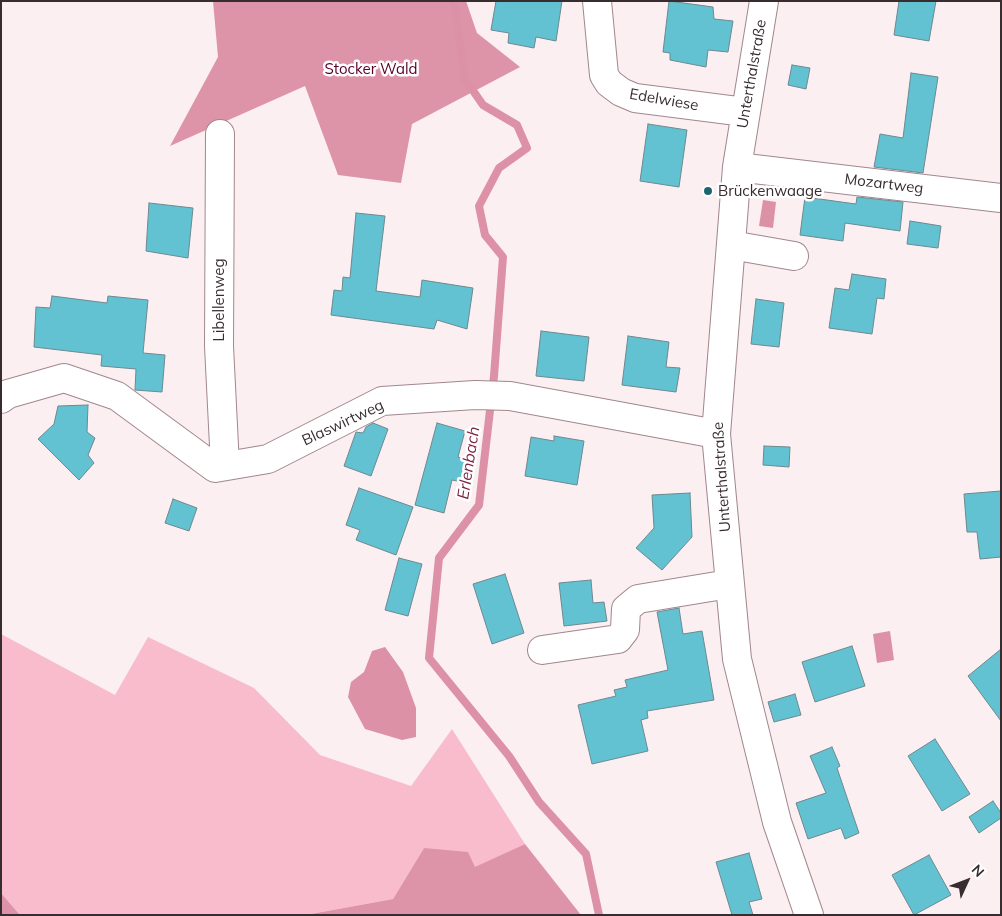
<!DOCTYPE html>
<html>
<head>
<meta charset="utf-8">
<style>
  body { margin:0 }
  #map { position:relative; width:1002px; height:916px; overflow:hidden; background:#fbeff2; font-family:Mulish,sans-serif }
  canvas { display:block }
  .frame { position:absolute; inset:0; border:2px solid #372c2f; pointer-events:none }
  .north { position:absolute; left:942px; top:856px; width:50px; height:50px; -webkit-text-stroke:4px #fff; paint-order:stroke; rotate:47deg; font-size:14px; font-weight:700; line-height:20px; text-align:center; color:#372c2f }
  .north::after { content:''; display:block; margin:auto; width:18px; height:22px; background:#372c2f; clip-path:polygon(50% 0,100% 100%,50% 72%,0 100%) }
</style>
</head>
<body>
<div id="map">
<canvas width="1002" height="916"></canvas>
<div class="frame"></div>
<div class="north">N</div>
</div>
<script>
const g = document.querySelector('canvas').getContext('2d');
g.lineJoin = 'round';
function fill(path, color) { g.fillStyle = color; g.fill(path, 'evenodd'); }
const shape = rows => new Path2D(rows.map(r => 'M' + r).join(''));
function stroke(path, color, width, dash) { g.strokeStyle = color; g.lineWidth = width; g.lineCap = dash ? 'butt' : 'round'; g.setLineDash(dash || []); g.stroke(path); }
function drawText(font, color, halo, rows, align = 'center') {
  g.font = font + ' Mulish,sans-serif'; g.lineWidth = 5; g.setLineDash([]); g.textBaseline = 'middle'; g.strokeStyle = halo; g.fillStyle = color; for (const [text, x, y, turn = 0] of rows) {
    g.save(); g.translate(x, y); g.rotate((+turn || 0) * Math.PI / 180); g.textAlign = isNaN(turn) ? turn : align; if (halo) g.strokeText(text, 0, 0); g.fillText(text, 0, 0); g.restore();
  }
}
const green = shape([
  [1,634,115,695,148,637,254,688,320,755,411,786,452,729,525,844,475,868,424,848,393,899,305,915,20,915,1,893]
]);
const forest = shape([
  [213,1,466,1,477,33,520,67,412,124,401,183,338,175,305,86,170,146,218,57],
  [525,844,581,915,305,915,393,899,424,848,468,852,475,867],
  [1,893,20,915,1,915]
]);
const water = shape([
  [763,200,776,202,773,228,759,226],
  [890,631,894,660,877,663,873,634],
  [385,647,403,672,416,708,416,737,402,740,365,729,348,697,351,682,364,672,372,651]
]);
const stream = shape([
  [454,1,465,79,483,105,517,125,527,148,499,168,479,206,485,235,503,257,494,376,479,505,439,558,429,658,509,756,539,802,586,854,599,915]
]);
const building = shape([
  [496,1,562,1,556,41,536,37,534,48,508,43,509,33,491,30,496,1],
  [669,1,713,7,714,19,733,21,728,52,708,50,706,67,670,60,670,53,663,52,669,1],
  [899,1,936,1,929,41,894,35,899,1],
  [792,65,810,68,806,89,788,85,792,65],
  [911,73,938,77,923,173,874,167,880,134,903,138,911,73],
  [648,124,687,130,679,187,640,181,648,124],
  [805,197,856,204,857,197,903,202,900,231,845,223,843,241,800,235,805,197],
  [149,203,193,208,188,258,146,251,149,203],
  [356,213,385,216,376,291,420,297,422,280,473,288,467,329,437,320,434,329,331,315,334,290,342,291,343,277,350,278,356,213],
  [910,221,941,226,938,248,907,244,910,221],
  [852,274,886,279,884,299,877,298,872,334,829,328,835,288,849,290,852,274],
  [52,296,107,303,108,296,148,300,143,353,165,355,162,392,135,390,136,369,101,366,102,355,34,347,36,307,50,308,52,296],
  [756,299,784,303,779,347,751,344,756,299],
  [541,331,589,337,584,381,536,376,541,331],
  [628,336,669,342,666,367,680,368,676,392,622,385,628,336],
  [88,405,87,432,95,438,88,455,94,463,79,480,38,439,54,424,58,406,88,405],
  [373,423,388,429,371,476,344,466,356,432,363,433,366,427,373,423],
  [437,423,465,431,458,457,468,460,462,482,452,480,444,513,415,505,437,423],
  [554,436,584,441,577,485,525,476,531,437,554,441,554,436],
  [764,446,790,447,789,467,763,465,764,446],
  [359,488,413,507,396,555,356,540,360,530,346,525,359,488],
  [1001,491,1001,557,980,559,977,532,967,532,964,494,1001,491],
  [690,493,692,537,662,570,636,548,654,528,652,495,690,493],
  [173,499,197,508,189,531,165,523,173,499],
  [399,558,422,564,408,616,385,610,399,558],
  [505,574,524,633,492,644,473,584,505,574],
  [591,580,593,603,604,602,607,621,564,626,559,583,591,580],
  [679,608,683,634,702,631,714,700,647,711,648,718,641,720,648,751,592,764,578,705,616,696,614,690,627,687,625,680,668,670,657,612,679,608],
  [852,646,865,686,815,702,802,662,852,646],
  [1001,649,1001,721,968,676,1001,649],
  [795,694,801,715,774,722,768,702,795,694],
  [935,739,970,794,942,811,908,756,935,739],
  [832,747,840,766,837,768,859,833,845,839,841,828,808,839,796,803,826,793,810,756,832,747],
  [993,801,1001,813,1001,818,979,833,969,817,993,801],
  [749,853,762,899,749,902,753,915,732,915,716,862,749,853],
  [929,855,951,895,914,915,892,875,929,855]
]);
const minor = shape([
  [597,1,604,75,609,83,621,92,635,98,745,112],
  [764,1,737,167,716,434,737,659,777,822,809,915],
  [220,134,219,346,225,466],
  [737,167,1001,198],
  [731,245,794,256],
  [1,399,8,394,64,378,117,396,215,468,268,459,382,401,475,395,510,396,716,434],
  [542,650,618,639,625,630,626,609,638,599,729,584]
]);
const markers = [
  [708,191,5,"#1c6671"]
];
const parkNames = [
  ["Stocker Wald",371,69]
];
const streetNames = [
  ["Unterthalstraße",752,74,-80],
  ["Edelwiese",664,100,10],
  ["Mozartweg",884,184,7],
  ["Libellenweg",219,300,-90],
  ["Blaswirtweg",343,423,-25],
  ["Unterthalstraße",722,477,-94]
];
const poiNames = [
  ["Brückenwaage",718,191]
];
const waterNames = [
  ["Erlenbach",469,463,-81]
];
fill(green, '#f9bccc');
fill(forest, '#de94a8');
fill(water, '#dc91a6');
stroke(stream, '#dc91a6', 8);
fill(building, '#62c2d2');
stroke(building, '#6c898e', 1);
stroke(minor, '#a1878d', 30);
stroke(minor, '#fff', 28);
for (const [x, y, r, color] of markers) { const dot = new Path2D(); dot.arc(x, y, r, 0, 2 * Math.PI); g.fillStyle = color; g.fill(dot); stroke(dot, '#fff', 2); }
drawText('15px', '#590029', '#fff', parkNames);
drawText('15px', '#372c2f', '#fff', streetNames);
drawText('15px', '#372c2f', '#fff', poiNames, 'left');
drawText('italic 16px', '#7d2545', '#fff', waterNames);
</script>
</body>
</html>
